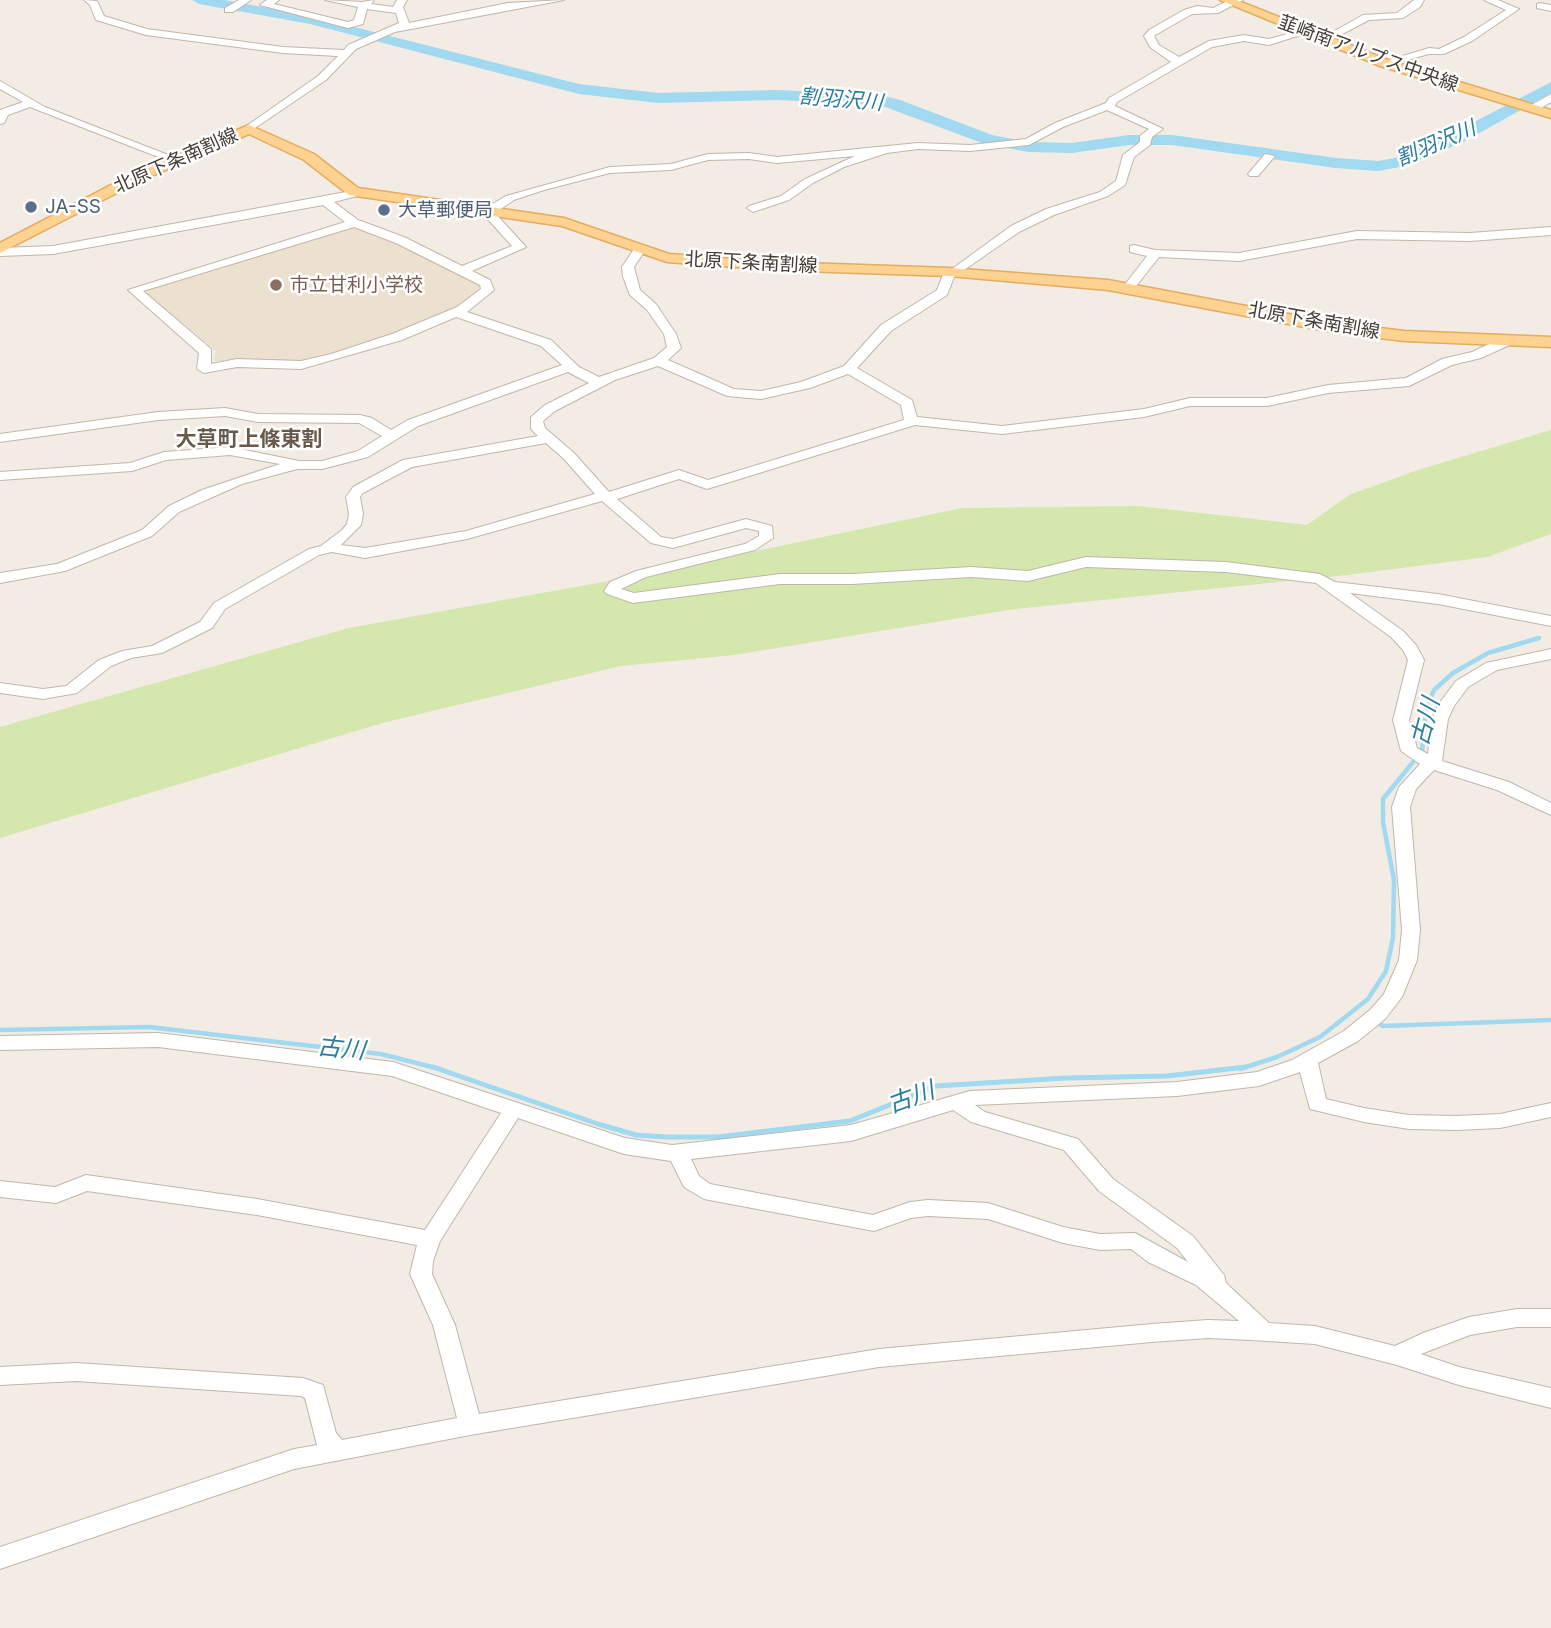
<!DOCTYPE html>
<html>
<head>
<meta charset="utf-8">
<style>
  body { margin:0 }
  canvas { display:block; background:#f2ece4 }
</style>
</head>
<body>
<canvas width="1551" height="1628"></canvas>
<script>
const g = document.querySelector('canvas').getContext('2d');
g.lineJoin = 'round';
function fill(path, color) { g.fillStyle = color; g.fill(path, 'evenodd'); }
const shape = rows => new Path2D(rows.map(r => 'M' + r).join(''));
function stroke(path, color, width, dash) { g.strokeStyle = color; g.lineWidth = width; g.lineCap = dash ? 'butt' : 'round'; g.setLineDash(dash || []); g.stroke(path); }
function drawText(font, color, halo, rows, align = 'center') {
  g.font = font + ' Inter,"Noto Sans JP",sans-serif'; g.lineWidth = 5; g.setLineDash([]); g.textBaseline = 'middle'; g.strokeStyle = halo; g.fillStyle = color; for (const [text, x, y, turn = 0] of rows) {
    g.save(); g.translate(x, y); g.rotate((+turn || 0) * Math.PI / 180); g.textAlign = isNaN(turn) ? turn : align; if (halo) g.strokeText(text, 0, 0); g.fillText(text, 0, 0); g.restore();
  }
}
const education = shape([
  [347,228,359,228,482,283,482,287,454,311,384,338,307,361,295,362,214,361,216,351,145,292,148,288]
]);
const green = shape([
  [1551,430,1551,534,1487,557,1347,575,1015,609,734,655,621,666,386,722,0,838,0,727,349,628,636,576,962,508,1138,506,1307,525,1349,495,1418,470]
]);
const streamFar1 = shape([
  [1375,1021,1383,1026,1551,1020],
  [0,1030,149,1027,381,1054,440,1069],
  [1240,1069,1277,1057,1320,1037,1368,999,1386,971,1393,938,1394,880,1383,822,1383,799,1422,751,1426,710,1434,690,1453,673,1488,653,1539,638]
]);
const stream = shape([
  [433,1067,598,1124,636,1135,666,1137,718,1137,850,1121,936,1086,1066,1078,1167,1076,1246,1067]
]);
const river = shape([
  [192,0,224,0,311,16,579,84,658,93,777,90,880,95,900,100,992,135,1028,142,1072,143,1129,135,1172,135,1336,158,1378,161,1395,158,1453,133,1551,82,1551,93,1465,141,1405,166,1378,171,1336,168,1172,145,1129,145,1072,153,1028,152,982,143,880,105,777,100,658,103,579,94,310,24,199,4,192,0]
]);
const minor = shape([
  [84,0,97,1,104,16,147,29,283,47,344,50,348,45,399,23,396,13,367,9,363,24,348,28,260,5,267,0,279,0,274,4,348,22,354,20,358,7,325,0,362,2,374,0,371,4,393,7,397,0,407,0,403,7,409,23,508,3,564,0,395,32,356,49,326,80,249,132,245,131,245,127,318,76,338,56,283,53,146,35,96,20,90,5,84,0],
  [239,0,251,0,233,12,225,12,225,8,239,0],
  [1230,0,1243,0,1218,13,1192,14,1157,34,1154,36,1159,45,1179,57,1209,41,1244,35,1269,39,1305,29,1310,32,1269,45,1244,41,1212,47,1117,102,1115,106,1163,129,1152,137,1150,145,1134,157,1125,185,1108,196,1054,215,1019,232,954,277,947,295,891,331,857,368,912,400,917,417,1002,426,1144,409,1190,398,1267,398,1328,385,1406,378,1442,359,1472,352,1504,337,1514,337,1514,343,1481,358,1452,365,1409,386,1328,393,1267,406,1190,406,1144,417,1002,434,915,425,707,489,679,479,617,499,661,537,673,539,746,519,772,526,773,538,755,550,646,577,621,589,634,593,780,574,852,574,971,567,1028,571,1086,557,1226,562,1320,574,1335,582,1438,594,1551,616,1551,626,1438,604,1350,593,1403,631,1416,645,1424,660,1409,720,1417,748,1428,754,1432,719,1438,705,1456,681,1486,663,1551,649,1551,659,1497,670,1468,687,1454,706,1448,719,1442,761,1509,782,1551,803,1551,815,1497,790,1434,770,1416,789,1410,807,1420,930,1417,960,1402,997,1385,1019,1358,1041,1318,1063,1326,1099,1364,1108,1409,1115,1456,1116,1500,1114,1551,1103,1551,1117,1500,1128,1456,1130,1409,1129,1364,1122,1310,1109,1300,1072,1259,1086,1177,1096,975,1105,985,1112,1078,1139,1113,1179,1193,1236,1224,1275,1226,1283,1269,1323,1315,1326,1395,1346,1423,1333,1469,1317,1517,1309,1551,1309,1551,1327,1517,1327,1470,1335,1421,1354,1459,1367,1551,1388,1551,1408,1459,1385,1397,1365,1315,1344,1251,1340,1208,1338,1152,1342,879,1367,470,1435,294,1469,0,1569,0,1547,294,1449,317,1445,305,1398,301,1396,76,1381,0,1385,0,1367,76,1363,303,1378,323,1385,336,1433,342,1440,457,1418,433,1325,410,1274,417,1245,257,1215,87,1191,56,1203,0,1197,0,1181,55,1187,86,1175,257,1199,425,1230,501,1113,392,1076,158,1047,0,1050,0,1036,158,1033,393,1062,625,1138,672,1145,851,1125,970,1091,1177,1082,1257,1072,1292,1060,1344,1031,1371,1009,1384,994,1399,960,1402,930,1392,807,1399,787,1420,764,1401,751,1393,720,1408,660,1403,650,1391,637,1316,583,1226,572,1086,567,1028,581,971,577,852,584,780,584,633,603,607,594,604,591,610,582,636,571,745,544,759,536,759,531,746,528,673,548,651,543,602,501,467,539,365,558,332,552,319,555,225,609,212,628,162,653,131,658,111,666,77,693,43,699,0,693,0,683,43,689,66,686,99,660,122,651,152,646,200,622,214,603,309,549,321,546,342,530,347,524,349,514,346,497,353,487,403,460,538,436,531,429,531,417,545,405,589,383,568,372,418,426,368,457,322,469,297,469,242,484,179,512,152,536,65,571,0,583,0,573,57,564,142,530,169,506,202,490,280,464,230,455,166,460,132,471,0,480,0,472,130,463,164,452,230,447,299,461,322,461,358,451,382,436,359,423,258,422,225,416,158,420,0,442,0,434,158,412,225,408,258,414,360,415,372,418,391,430,408,420,562,365,541,346,456,317,402,340,301,369,237,367,204,373,197,369,199,353,128,290,345,222,323,205,53,254,0,256,0,248,53,246,357,190,361,191,361,195,334,202,358,220,404,237,462,266,512,246,484,215,484,209,506,196,610,167,671,164,708,154,749,153,777,157,918,143,970,145,1026,139,1055,123,1106,103,1109,98,1171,62,1150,47,1144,36,1149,30,1184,10,1197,6,1213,8,1230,0],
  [1107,110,1149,129,1140,136,1140,142,1123,155,1116,181,1100,192,1046,209,1011,226,952,269,945,269,937,290,881,325,844,366,801,382,761,391,734,389,668,360,681,348,676,334,656,304,640,290,634,267,646,249,640,245,636,246,622,267,623,277,630,295,647,310,664,334,667,347,654,358,599,377,579,367,551,340,467,312,494,290,490,280,472,271,526,247,495,213,514,200,544,190,610,173,671,170,708,160,749,159,777,163,855,156,805,179,781,196,749,206,747,208,753,212,789,200,813,183,844,167,887,153,918,149,970,151,1029,145,1063,127,1107,110],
  [354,227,396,243,480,285,481,289,457,307,392,334,331,354,301,361,237,359,211,364,211,349,143,291,354,227],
  [658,366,727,396,761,399,810,388,848,374,901,405,904,420,708,480,679,470,609,492,574,453,545,428,543,421,555,411,615,380,658,366],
  [546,443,564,459,595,494,466,531,365,548,341,545,361,525,363,514,360,497,363,493,412,467,546,443],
  [953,1110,971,1122,1064,1150,1099,1191,1177,1248,1188,1262,1135,1233,1100,1234,1063,1227,988,1203,928,1200,910,1202,873,1215,710,1184,699,1176,691,1159,851,1141,953,1110],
  [518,1118,624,1154,671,1161,684,1187,704,1199,874,1231,911,1218,928,1216,988,1219,1063,1243,1100,1250,1131,1249,1148,1262,1196,1285,1239,1321,1208,1320,1152,1324,879,1349,479,1414,455,1325,432,1274,433,1261,440,1241,518,1118],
  [1414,0,1424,0,1420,7,1403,18,1369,20,1333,39,1313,39,1308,36,1313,33,1331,33,1363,15,1397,13,1414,0],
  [1484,0,1498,0,1519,9,1472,41,1444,54,1429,54,1384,66,1379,63,1429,48,1439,49,1464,37,1506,10,1484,0],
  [1540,3,1551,5,1551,11,1537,8,1537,4,1540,3],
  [0,81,45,107,181,160,171,162,30,107,8,115,4,123,0,124,0,110,23,102,0,89,0,81],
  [1551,94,1551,102,1536,111,1528,111,1528,107,1551,94],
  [1265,154,1275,156,1258,176,1250,176,1248,174,1265,154],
  [1551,227,1551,235,1470,241,1357,239,1239,261,1159,257,1133,290,1129,291,1123,287,1147,256,1130,252,1130,246,1134,245,1155,250,1239,253,1357,231,1470,233,1551,227]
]);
const major = shape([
  [1220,0,1236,0,1388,60,1551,110,1551,118,1380,66,1220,0],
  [249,125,314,154,358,188,564,218,669,254,774,262,949,268,1108,280,1331,322,1404,331,1551,337,1551,347,1404,341,1331,332,1108,290,949,276,774,270,667,262,562,226,349,195,304,160,249,134,140,181,0,253,0,243,130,175,249,125]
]);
const markers = [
  [31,207,7,"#5c6f8a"],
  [384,210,7,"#5c6f8a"],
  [276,285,7,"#8d6e63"]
];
const farStreetnames = [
  ["韮崎南アルプス中央線",1368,54,20],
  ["北原下条南割線",176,161,-24],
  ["北原下条南割線",751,263,3],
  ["北原下条南割線",1314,321,10]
];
const farServicenames = [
  ["JA-SS",45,207],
  ["大草郵便局",398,210]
];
const farEducationnames = [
  ["市立甘利小学校",290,285]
];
const farWaternames = [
  ["割羽沢川",841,100,5],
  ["割羽沢川",1436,144,-23]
];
const farQuarternames = [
  ["大草町上條東割",249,440]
];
const waterNames = [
  ["古川",1426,722,-75],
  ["古川",341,1049,6],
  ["古川",911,1098,-20]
];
fill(education, '#ece0ce');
fill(green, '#d4e7ac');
stroke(streamFar1, '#a0d9f0', 4.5);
stroke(stream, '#a0d9f0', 5);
fill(river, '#a0d9f0');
stroke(minor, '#c1b6aa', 2);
stroke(major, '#e4ac61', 3);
fill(minor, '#fff');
fill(major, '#fed291');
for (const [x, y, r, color] of markers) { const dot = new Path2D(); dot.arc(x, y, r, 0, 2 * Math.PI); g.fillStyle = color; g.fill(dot); stroke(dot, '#fff', 2.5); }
drawText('19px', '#443c34', '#fff', farStreetnames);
drawText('19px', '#4e5e75', '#fff', farServicenames, 'left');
drawText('19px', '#785e54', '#fff', farEducationnames, 'left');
drawText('italic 21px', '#2b7da0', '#fff', farWaternames);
drawText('bold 21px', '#67594b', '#fff', farQuarternames);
drawText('italic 24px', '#2b7da0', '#fff', waterNames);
</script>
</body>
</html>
